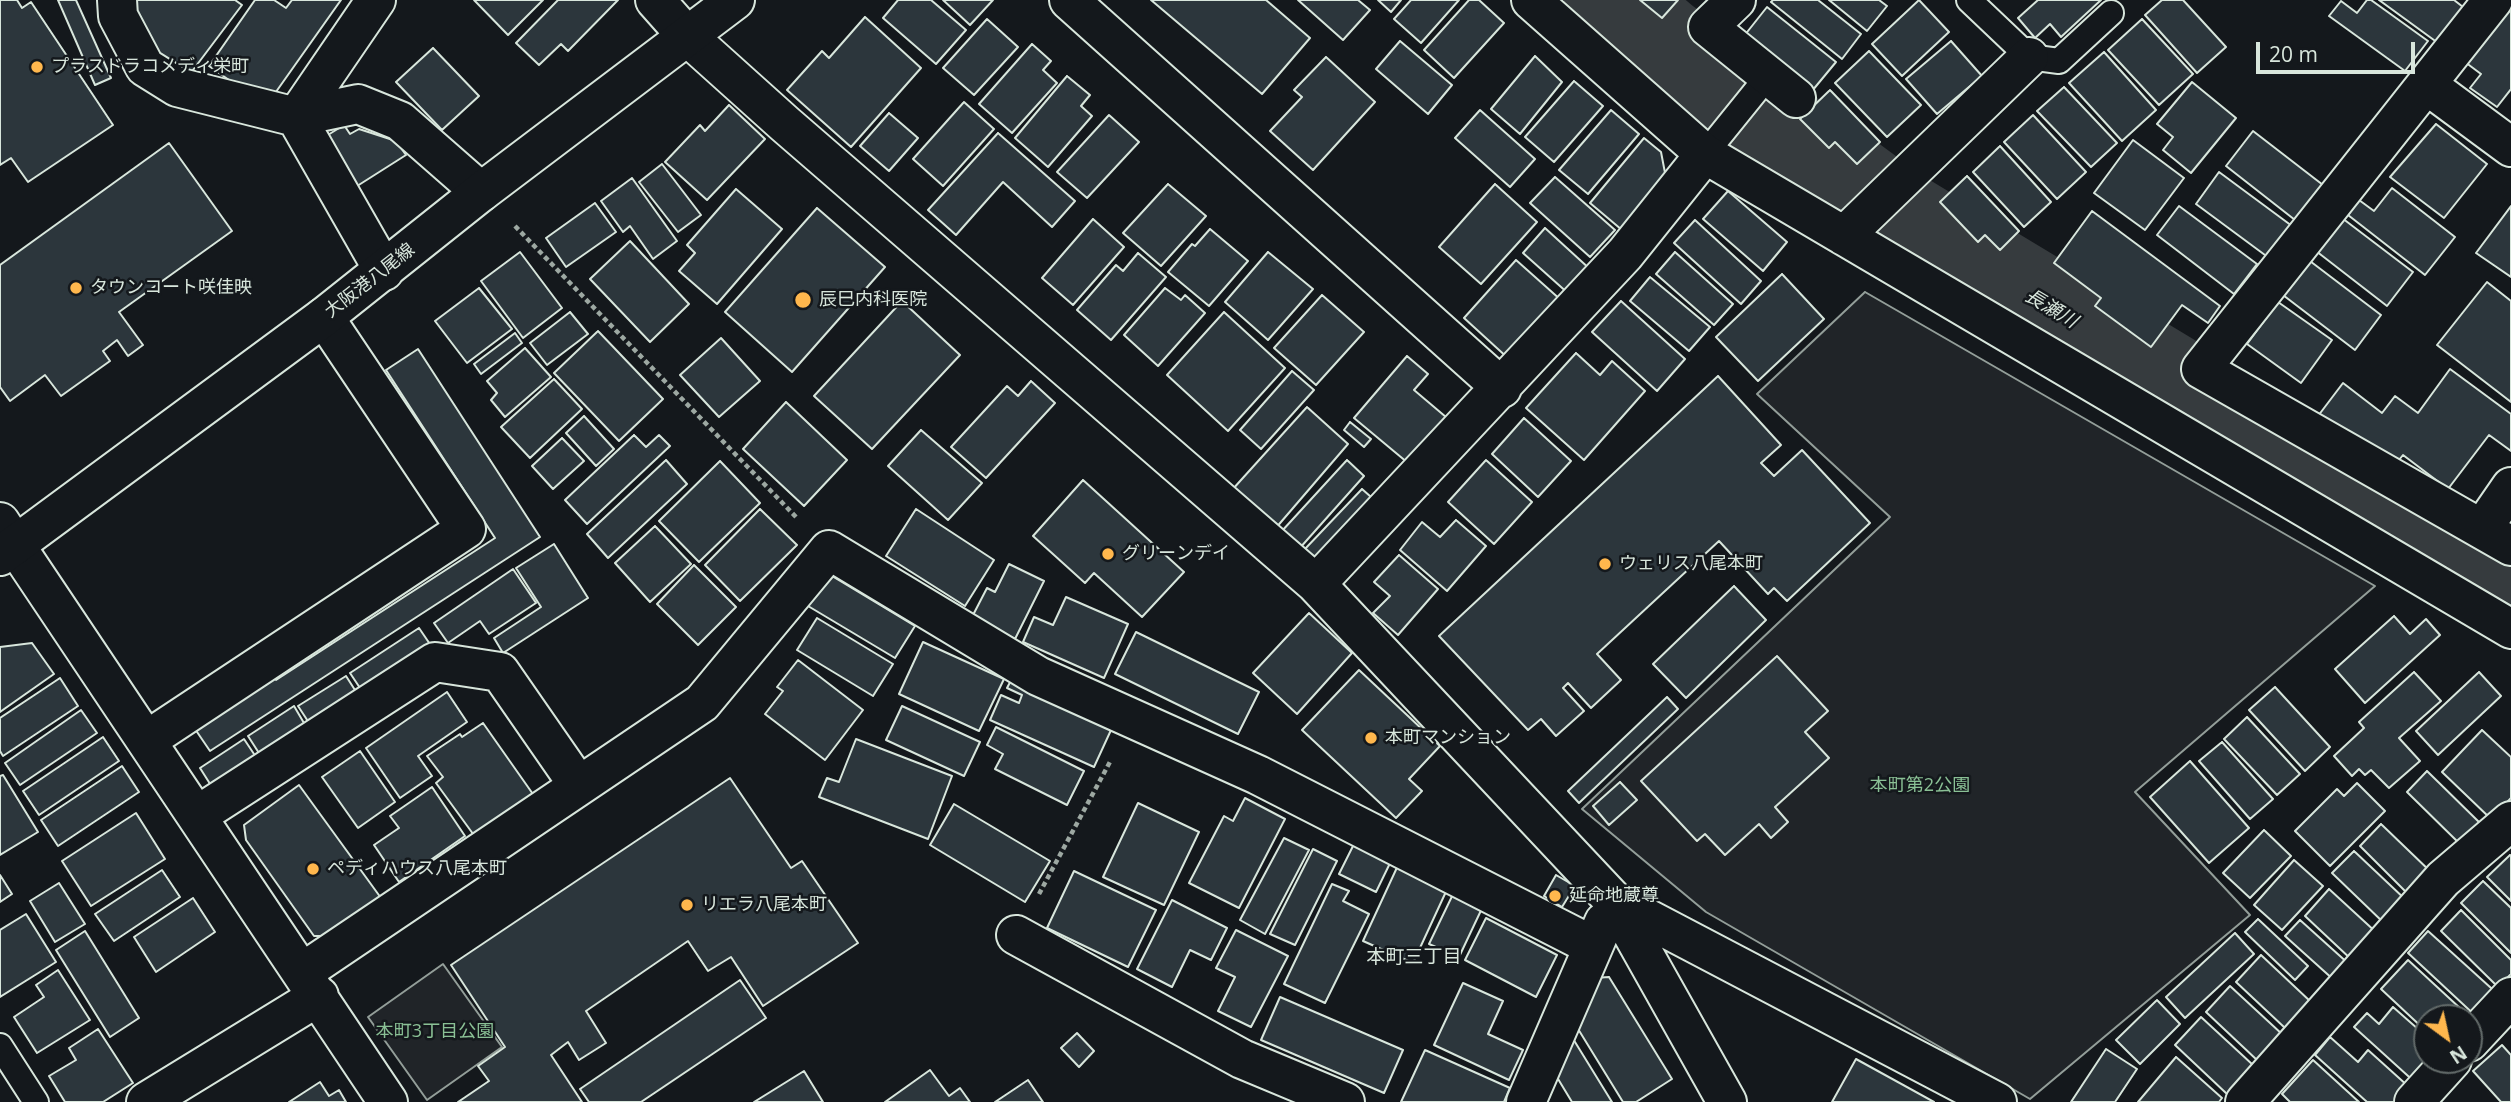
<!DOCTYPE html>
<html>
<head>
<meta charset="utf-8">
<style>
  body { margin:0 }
  #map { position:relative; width:2511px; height:1102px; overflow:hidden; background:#14181c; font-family:"Open Sans",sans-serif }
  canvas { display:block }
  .north { position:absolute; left:2413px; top:1004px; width:70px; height:70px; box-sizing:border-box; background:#14181c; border:2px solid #626a69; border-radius:50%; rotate:147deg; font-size:19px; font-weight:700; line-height:28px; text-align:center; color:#d8e6dc }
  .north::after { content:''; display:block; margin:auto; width:24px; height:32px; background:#ffb74d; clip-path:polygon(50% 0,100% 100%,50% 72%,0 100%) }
  .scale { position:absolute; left:2256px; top:42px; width:159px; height:32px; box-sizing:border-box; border:4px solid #d8e6dc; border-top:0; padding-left:9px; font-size:21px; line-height:24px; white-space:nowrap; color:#d8e6dc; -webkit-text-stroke:5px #14181c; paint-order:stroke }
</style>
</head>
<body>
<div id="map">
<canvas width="2511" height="1102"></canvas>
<div class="north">N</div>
<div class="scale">20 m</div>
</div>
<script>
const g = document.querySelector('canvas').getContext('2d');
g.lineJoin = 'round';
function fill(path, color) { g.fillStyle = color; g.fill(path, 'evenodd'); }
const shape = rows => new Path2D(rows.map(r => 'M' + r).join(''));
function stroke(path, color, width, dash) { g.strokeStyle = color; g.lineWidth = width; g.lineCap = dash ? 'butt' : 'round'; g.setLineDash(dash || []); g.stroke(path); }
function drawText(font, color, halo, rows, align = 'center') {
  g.font = font + ' "Open Sans","Noto Sans JP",sans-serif'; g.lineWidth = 5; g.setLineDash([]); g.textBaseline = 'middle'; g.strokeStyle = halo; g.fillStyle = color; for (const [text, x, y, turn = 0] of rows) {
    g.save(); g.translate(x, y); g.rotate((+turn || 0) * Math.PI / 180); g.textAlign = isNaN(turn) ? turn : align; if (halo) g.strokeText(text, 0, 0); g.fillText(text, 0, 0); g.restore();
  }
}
const green = shape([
  [1865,292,2375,586,2135,792,2250,915,2030,1099,1706,912,1582,809,1890,517,1757,394,1865,292],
  [443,964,502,1047,427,1100,368,1017,443,964]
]);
const river = shape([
  [1612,0,1661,42,1895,215,2511,587]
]);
const building = shape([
  [0,0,17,0,22,8,31,2,113,125,28,182,11,158,0,165,0,0],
  [58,0,76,0,111,78,95,85,58,0],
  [133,0,235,0,242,5,184,82,155,59,128,7,133,0],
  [255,0,274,0,286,8,292,0,341,0,266,106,209,66,255,0],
  [474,0,543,0,508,35,474,0],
  [558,0,618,0,568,51,561,44,539,65,516,43,558,0],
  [898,0,931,0,966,30,936,64,883,18,898,0],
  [943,0,993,0,970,25,943,0],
  [1151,0,1266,0,1310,38,1262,94,1151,0],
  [1298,0,1358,0,1370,10,1343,40,1298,0],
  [1378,0,1401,0,1391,12,1378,0],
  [1411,0,1459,0,1421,43,1394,19,1411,0],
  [1469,0,1479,0,1504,23,1454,78,1424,50,1469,0],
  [1640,0,1678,0,1662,18,1640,0],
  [1773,0,1818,0,1861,34,1842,59,1771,2,1773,0],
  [1829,0,1879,0,1887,6,1867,31,1829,0],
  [1919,0,1949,32,1902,76,1872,44,1919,0],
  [2038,0,2101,0,2061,37,2050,24,2035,38,2018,18,2038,0],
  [2162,0,2183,0,2226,47,2197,73,2145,15,2162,0],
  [2367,0,2371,0,2428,41,2405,71,2329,16,2341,1,2357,13,2367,0],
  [2379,0,2454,0,2463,7,2438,43,2379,0],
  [2508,5,2511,8,2511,89,2497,107,2470,88,2481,74,2465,62,2508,5],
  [1767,7,1836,62,1812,91,1744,36,1767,7],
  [865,17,921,68,851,147,787,90,822,51,829,58,865,17],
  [987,19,1018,47,974,95,943,68,987,19],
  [2142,19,2193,74,2159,105,2108,50,2142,19],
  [1400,41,1452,85,1428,114,1376,69,1400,41],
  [1951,41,1982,76,1937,114,1906,79,1951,41],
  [1032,44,1051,61,1043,70,1057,83,1012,133,979,104,1032,44],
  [433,48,479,96,442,130,396,82,433,48],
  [1869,51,1921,105,1887,137,1835,83,1869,51],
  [2104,52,2156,110,2122,141,2069,83,2104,52],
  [1535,56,1562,82,1520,134,1491,109,1535,56],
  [1326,57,1375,102,1313,170,1270,131,1302,97,1294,90,1326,57],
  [1067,76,1090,95,1081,106,1092,116,1048,167,1015,138,1067,76],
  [1574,81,1603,106,1554,162,1525,137,1574,81],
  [2192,82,2236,118,2191,173,2163,150,2173,137,2157,124,2192,82],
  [2064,87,2117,143,2091,167,2037,111,2064,87],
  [1830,90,1880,142,1857,164,1835,142,1829,148,1800,119,1830,90],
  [964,102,994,129,943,186,913,159,964,102],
  [729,105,765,139,707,200,665,162,700,125,705,131,729,105],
  [1480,110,1535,159,1510,187,1455,138,1480,110],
  [1611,110,1639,134,1588,194,1559,170,1611,110],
  [889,113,918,138,889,171,860,146,889,113],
  [1109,115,1139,142,1087,198,1057,172,1109,115],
  [2033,115,2086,172,2057,199,2004,142,2033,115],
  [2436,124,2487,164,2444,218,2390,177,2436,124],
  [344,125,350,134,359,129,396,141,406,155,354,188,323,138,344,125],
  [2253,131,2323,185,2295,220,2226,166,2253,131],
  [998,133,1075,201,1052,227,1003,182,956,235,928,210,998,133],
  [1644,138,1661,152,1666,178,1622,230,1590,203,1644,138],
  [2133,140,2184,178,2145,230,2094,193,2133,140],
  [169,143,232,231,119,312,143,345,128,356,117,340,103,351,110,361,61,396,45,375,10,401,0,387,0,265,169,143],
  [2000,146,2051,202,2024,227,1973,172,2000,146],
  [662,164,701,215,678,232,639,182,662,164],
  [2219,172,2292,226,2269,258,2196,204,2219,172],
  [1967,176,2019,231,2000,250,1985,235,1978,242,1940,202,1967,176],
  [1555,177,1615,230,1590,257,1530,203,1555,177],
  [632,178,677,241,653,259,630,226,623,232,601,201,632,178],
  [1168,184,1206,216,1161,266,1123,233,1168,184],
  [1495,184,1537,222,1481,284,1439,247,1495,184],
  [2392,188,2455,237,2425,275,2348,215,2359,200,2374,211,2392,188],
  [736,189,782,229,717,304,679,271,695,253,687,245,736,189],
  [1728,191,1787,242,1763,271,1703,219,1728,191],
  [595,203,616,232,566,267,546,238,595,203],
  [2179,206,2257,264,2234,294,2157,235,2179,206],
  [2511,206,2511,277,2476,253,2511,206],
  [817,208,885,267,792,372,725,312,817,208],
  [2092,211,2220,306,2208,323,2182,305,2151,347,2095,306,2101,298,2054,263,2092,211],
  [2342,218,2413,272,2387,306,2316,251,2342,218],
  [1093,219,1124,247,1073,305,1042,278,1093,219],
  [1695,220,1761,281,1741,304,1674,243,1695,220],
  [1545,228,1592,271,1570,295,1523,253,1545,228],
  [1210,229,1248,261,1209,306,1168,272,1192,244,1195,246,1210,229],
  [630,241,689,304,650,342,590,279,630,241],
  [520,252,562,308,523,338,481,281,520,252],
  [1268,252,1313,289,1268,340,1225,302,1268,252],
  [1675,252,1733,304,1714,325,1656,274,1675,252],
  [1138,253,1166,277,1111,340,1077,310,1116,265,1123,271,1138,253],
  [2306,258,2381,315,2355,350,2279,292,2306,258],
  [1516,260,1562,301,1510,360,1464,318,1516,260],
  [1782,274,1824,319,1758,381,1716,337,1782,274],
  [1650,277,1710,327,1689,351,1630,301,1650,277],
  [2487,282,2511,301,2511,402,2437,345,2487,282],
  [479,288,512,329,467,363,435,321,479,288],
  [1165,288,1181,300,1185,295,1205,313,1158,366,1124,335,1165,288],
  [1322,295,1364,332,1316,385,1274,348,1322,295],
  [902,301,960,355,872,449,814,396,902,301],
  [1621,301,1685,359,1657,391,1592,332,1621,301],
  [2278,302,2332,340,2301,383,2247,344,2278,302],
  [570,312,588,334,547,365,530,343,570,312],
  [1224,312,1285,368,1228,431,1167,375,1224,312],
  [598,331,663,399,619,441,554,373,598,331],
  [515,333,522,343,481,374,474,364,515,333],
  [721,338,760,381,719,417,680,375,721,338],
  [525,348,551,377,505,417,491,400,497,393,487,381,525,348],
  [418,349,540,537,210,751,195,729,270,672,276,680,495,538,386,370,418,349],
  [1576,353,1600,375,1612,361,1645,391,1584,460,1526,408,1576,353],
  [1407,356,1428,374,1414,390,1453,423,1414,468,1354,418,1407,356],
  [2450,369,2511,414,2511,451,2489,435,2448,489,2403,455,2391,470,2318,416,2343,383,2382,413,2395,396,2418,413,2450,369],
  [1292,371,1314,390,1261,449,1240,430,1292,371],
  [1718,376,1781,445,1761,463,1774,476,1802,450,1870,523,1787,601,1774,588,1768,594,1719,541,1597,654,1621,680,1591,708,1568,683,1563,688,1584,711,1556,736,1541,719,1528,730,1439,636,1718,376],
  [554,379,582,409,530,458,501,427,554,379],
  [1031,381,1055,403,986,478,951,447,1007,386,1018,396,1031,381],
  [786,402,847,460,804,506,743,449,786,402],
  [1307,407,1348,444,1275,529,1232,490,1307,407],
  [584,416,614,449,596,466,566,433,584,416],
  [1524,418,1571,461,1538,497,1492,454,1524,418],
  [1350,422,1371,439,1364,447,1344,430,1350,422],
  [921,430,982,483,948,520,888,466,921,430],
  [634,435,646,447,659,435,670,446,587,524,565,500,634,435],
  [562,438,584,461,553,489,532,466,562,438],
  [666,460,687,484,608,558,587,534,666,460],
  [1347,460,1364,476,1299,549,1281,532,1347,460],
  [1486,460,1532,502,1494,544,1448,502,1486,460],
  [720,461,760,503,699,562,659,521,720,461],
  [1083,480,1184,572,1142,617,1094,573,1085,583,1033,536,1083,480],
  [1362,489,1380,505,1322,567,1304,550,1362,489],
  [760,509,797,545,740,601,705,565,760,509],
  [916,509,994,560,965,606,886,556,916,509],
  [1456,520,1486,546,1447,591,1400,550,1422,522,1440,537,1456,520],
  [655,526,691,564,650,602,615,563,655,526],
  [554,544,588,598,503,653,494,638,541,607,516,568,554,544],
  [1399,555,1438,589,1398,635,1373,613,1390,596,1374,582,1399,555],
  [1009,564,1044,581,1015,639,972,617,987,588,995,592,1009,564],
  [694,565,736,607,698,645,657,604,694,565],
  [513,569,536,603,489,634,480,621,448,643,434,623,513,569],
  [827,573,915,626,895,658,808,606,827,573],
  [1734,586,1766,620,1686,698,1653,664,1734,586],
  [1066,597,1128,624,1104,678,1023,642,1034,617,1053,625,1066,597],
  [1309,613,1352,653,1297,714,1253,673,1309,613],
  [2394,616,2410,634,2426,619,2440,635,2365,703,2335,669,2394,616],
  [817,618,893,664,873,696,797,650,817,618],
  [419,628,436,653,366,697,350,673,419,628],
  [1136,632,1259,692,1238,734,1115,674,1136,632],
  [923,642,1004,679,979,731,899,694,923,642],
  [32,643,54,674,0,712,0,647,32,643],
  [1777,656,1828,711,1805,732,1829,758,1775,807,1788,822,1771,838,1759,824,1725,855,1705,834,1697,841,1641,781,1777,656],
  [798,660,863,710,825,760,765,714,783,691,777,687,798,660],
  [1359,670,1440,746,1409,779,1422,791,1396,818,1302,730,1359,670],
  [1016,671,1117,717,1094,767,990,720,1001,695,1019,703,1022,695,1007,688,1016,671],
  [2414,672,2441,701,2399,738,2420,761,2389,788,2371,770,2365,775,2359,769,2352,776,2334,756,2364,728,2359,722,2414,672],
  [2479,672,2501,696,2438,755,2416,731,2479,672],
  [346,676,362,701,315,732,298,706,346,676],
  [60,678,78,706,3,756,0,751,0,718,60,678],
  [2275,687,2330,747,2305,771,2249,710,2275,687],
  [447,692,467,722,418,756,432,776,400,798,366,748,447,692],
  [1667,697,1678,709,1579,803,1568,791,1667,697],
  [294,706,311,735,266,764,248,736,294,706],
  [902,706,980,742,964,776,886,740,902,706],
  [81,710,97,733,20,785,5,763,81,710],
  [2247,717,2300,774,2277,795,2224,739,2247,717],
  [483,723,535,797,476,838,436,783,443,777,427,756,460,734,462,737,483,723],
  [996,727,1084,771,1067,805,995,769,1003,754,987,745,996,727],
  [2482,730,2511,757,2511,798,2491,819,2442,772,2482,730],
  [103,737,119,761,39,815,23,791,103,737],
  [244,739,262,766,212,787,200,768,244,739],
  [856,739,952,776,928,839,819,797,827,778,839,782,856,739],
  [2222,742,2273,799,2250,819,2199,761,2222,742],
  [360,751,395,802,358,828,322,777,360,751],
  [2190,761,2249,828,2209,863,2150,797,2190,761],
  [122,766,139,792,58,846,41,820,122,766],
  [2427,771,2482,825,2462,846,2407,792,2427,771],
  [3,775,38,832,0,855,0,776,3,775],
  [730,778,791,868,802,861,858,943,763,1006,731,957,708,971,688,941,586,1011,606,1043,579,1060,568,1042,551,1055,582,1102,458,1102,489,1081,478,1066,505,1047,451,965,730,778],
  [1620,782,1637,800,1609,825,1593,806,1620,782],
  [2357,783,2385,811,2330,866,2295,831,2337,789,2344,796,2357,783],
  [299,785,381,898,329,936,314,936,246,840,244,825,299,785],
  [432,787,465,836,399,882,374,845,399,828,390,816,432,787],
  [1245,798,1285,819,1239,908,1189,883,1224,816,1233,821,1245,798],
  [1138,803,1199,832,1164,905,1103,877,1138,803],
  [954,804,1050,861,1025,902,930,845,954,804],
  [136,813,165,859,91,906,62,861,136,813],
  [2381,824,2433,874,2411,897,2360,846,2381,824],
  [2264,830,2291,856,2250,898,2223,873,2264,830],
  [1284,838,1309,850,1265,934,1240,920,1284,838],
  [1356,840,1393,857,1376,892,1339,874,1356,840],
  [1313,849,1337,861,1295,945,1270,934,1313,849],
  [2354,851,2407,901,2385,924,2332,873,2354,851],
  [2510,855,2511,856,2511,901,2487,877,2510,855],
  [2294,860,2323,886,2282,930,2254,905,2294,860],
  [1400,861,1450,883,1413,963,1363,941,1400,861],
  [162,870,180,897,114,941,95,914,162,870],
  [1074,871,1156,910,1128,967,1047,928,1074,871],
  [0,875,12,894,0,902,0,875],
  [1556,875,1575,886,1562,907,1544,896,1556,875],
  [2483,881,2511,908,2511,953,2461,903,2483,881],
  [59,883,85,924,55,942,30,901,59,883],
  [1332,884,1349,891,1343,901,1369,914,1325,1003,1284,984,1332,884],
  [1456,888,1485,902,1459,957,1429,944,1456,888],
  [2329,889,2378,934,2353,961,2305,916,2329,889],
  [193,898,215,932,156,972,134,937,193,898],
  [1172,900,1227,928,1211,960,1190,950,1172,987,1137,969,1172,900],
  [2461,910,2511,960,2511,974,2498,987,2441,931,2461,910],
  [26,914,56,962,0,997,0,930,26,914],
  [1486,918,1557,955,1536,997,1465,960,1486,918],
  [2258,919,2308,966,2295,980,2245,932,2258,919],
  [2300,920,2350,965,2335,981,2285,936,2300,920],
  [1236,930,1288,956,1251,1027,1218,1011,1235,977,1216,968,1236,930],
  [85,931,139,1018,110,1037,56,950,85,931],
  [2428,931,2501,997,2480,1020,2408,953,2428,931],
  [2235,933,2254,954,2185,1018,2166,997,2235,933],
  [2261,955,2311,1002,2285,1028,2236,982,2261,955],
  [2408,960,2475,1022,2469,1018,2427,1018,2427,1032,2381,989,2408,960],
  [58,970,90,1020,37,1053,14,1017,44,997,36,985,58,970],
  [1609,977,1672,1079,1636,1102,1623,1102,1575,1024,1594,978,1609,977],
  [740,980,766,1018,641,1102,589,1102,580,1089,740,980],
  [1463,983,1503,1001,1488,1034,1523,1050,1509,1080,1434,1045,1463,983],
  [2230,986,2283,1035,2258,1061,2206,1012,2230,986],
  [1280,997,1403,1050,1384,1093,1261,1040,1280,997],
  [2157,1000,2180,1024,2140,1064,2116,1040,2157,1000],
  [2393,1007,2427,1037,2427,1060,2418,1085,2354,1027,2367,1013,2379,1024,2393,1007],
  [2201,1017,2253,1065,2227,1094,2175,1045,2201,1017],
  [98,1029,133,1083,103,1102,65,1102,49,1076,76,1060,69,1048,98,1029],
  [1567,1029,1612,1102,1572,1102,1552,1069,1567,1029],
  [1077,1033,1094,1051,1079,1067,1061,1048,1077,1033],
  [2330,1037,2358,1062,2368,1050,2409,1087,2396,1102,2367,1102,2315,1055,2330,1037],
  [2502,1045,2511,1055,2511,1102,2501,1102,2473,1071,2502,1045],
  [2106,1049,2137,1069,2115,1102,2071,1102,2106,1049],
  [1425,1050,1510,1088,1504,1102,1401,1102,1425,1050],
  [2176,1057,2222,1098,2219,1102,2138,1102,2176,1057],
  [1856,1059,1934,1102,1832,1102,1856,1059],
  [2313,1060,2359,1102,2290,1102,2282,1094,2313,1060],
  [930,1070,949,1096,960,1088,970,1102,885,1102,930,1070],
  [804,1071,823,1102,754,1102,804,1071],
  [1028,1080,1043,1102,995,1102,1028,1080],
  [320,1082,329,1096,339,1090,346,1102,289,1102,320,1082]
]);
const path = shape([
  [515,226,796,517],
  [1039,894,1111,760]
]);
const lane = shape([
  [1969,0,2029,57,2059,61,2111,13],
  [1705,154,1768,76],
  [0,1046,36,1102]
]);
const street = shape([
  [117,0,118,16,145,67,177,87,296,117,376,0],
  [655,0,686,35,785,124,1316,584,1614,901,1727,1102],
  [1069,0,1502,388],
  [1531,0,1705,154,2511,629],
  [1736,0,1708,27,1796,98],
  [2493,0,2201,369,2511,546],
  [2427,85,2511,147],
  [1844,236,2029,57],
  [384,271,296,117,358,104,400,121,481,192],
  [2482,529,2511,487],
  [15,545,388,1102],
  [1316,584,1625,254,1705,154],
  [147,740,466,529,324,317],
  [198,815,435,662,500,672,579,786],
  [1614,901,1997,1102],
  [1016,935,1242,1059,1345,1102],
  [303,972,702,703,829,550,1038,676,1258,775,1593,946],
  [2469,1042,2511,997],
  [146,1102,319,996],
  [1526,1102,1604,922],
  [2245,1102,2443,879,2511,821],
  [2414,1102,2452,1060]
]);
const secondary = shape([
  [0,522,15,545]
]);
const primary = shape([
  [0,556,324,317,481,192,735,0]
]);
const markers = [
  [37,67,7,"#ffb74d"],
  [76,288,7,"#ffb74d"],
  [803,300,9,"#ffb74d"],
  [1108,554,7,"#ffb74d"],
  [1605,564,7,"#ffb74d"],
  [1371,738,7,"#ffb74d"],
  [313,869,7,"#ffb74d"],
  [1555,896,7,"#ffb74d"],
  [687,905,7,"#ffb74d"]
];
const poiNames = [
  ["プラスドラコメディ栄町",51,67],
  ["タウンコート咲佳映",90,288],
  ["辰巳内科医院",819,300],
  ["グリーンデイ",1122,554],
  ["ウェリス八尾本町",1619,564],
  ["本町マンション",1385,738],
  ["ペディハウス八尾本町",327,869],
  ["延命地蔵尊",1569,896],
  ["リエラ八尾本町",701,905]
];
const streetNames = [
  ["大阪港八尾線",370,281,-38]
];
const parkNames = [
  ["本町第2公園",1920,786],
  ["本町3丁目公園",435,1032]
];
const waterNames = [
  ["長瀬川",2051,309,31]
];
const neighbourhoodNames = [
  ["本町三丁目",1414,958]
];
fill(green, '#202428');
stroke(green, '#939e99', 2);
stroke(river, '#363b3e', 96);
fill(building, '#2c363c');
stroke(building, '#d8e6dc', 2);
stroke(lane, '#d8e6dc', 28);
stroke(street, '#d8e6dc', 42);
stroke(secondary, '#d8e6dc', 42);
stroke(primary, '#d8e6dc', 42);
stroke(path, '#9da8a2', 4.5, [5, 3.5]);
stroke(lane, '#14181c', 24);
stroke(street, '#14181c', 38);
stroke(secondary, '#14181c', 38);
stroke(primary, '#14181c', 38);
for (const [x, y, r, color] of markers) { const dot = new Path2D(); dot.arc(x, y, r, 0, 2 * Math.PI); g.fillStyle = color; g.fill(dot); stroke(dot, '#14181c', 2.5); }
drawText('18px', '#d8e6dc', '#14181c', poiNames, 'left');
drawText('18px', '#d8e6dc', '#14181c', streetNames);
drawText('18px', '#8ac095', '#14181c', parkNames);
drawText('italic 19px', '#d8e6dc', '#14181c', waterNames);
drawText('19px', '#d8e6dc', '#14181c', neighbourhoodNames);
</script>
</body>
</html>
